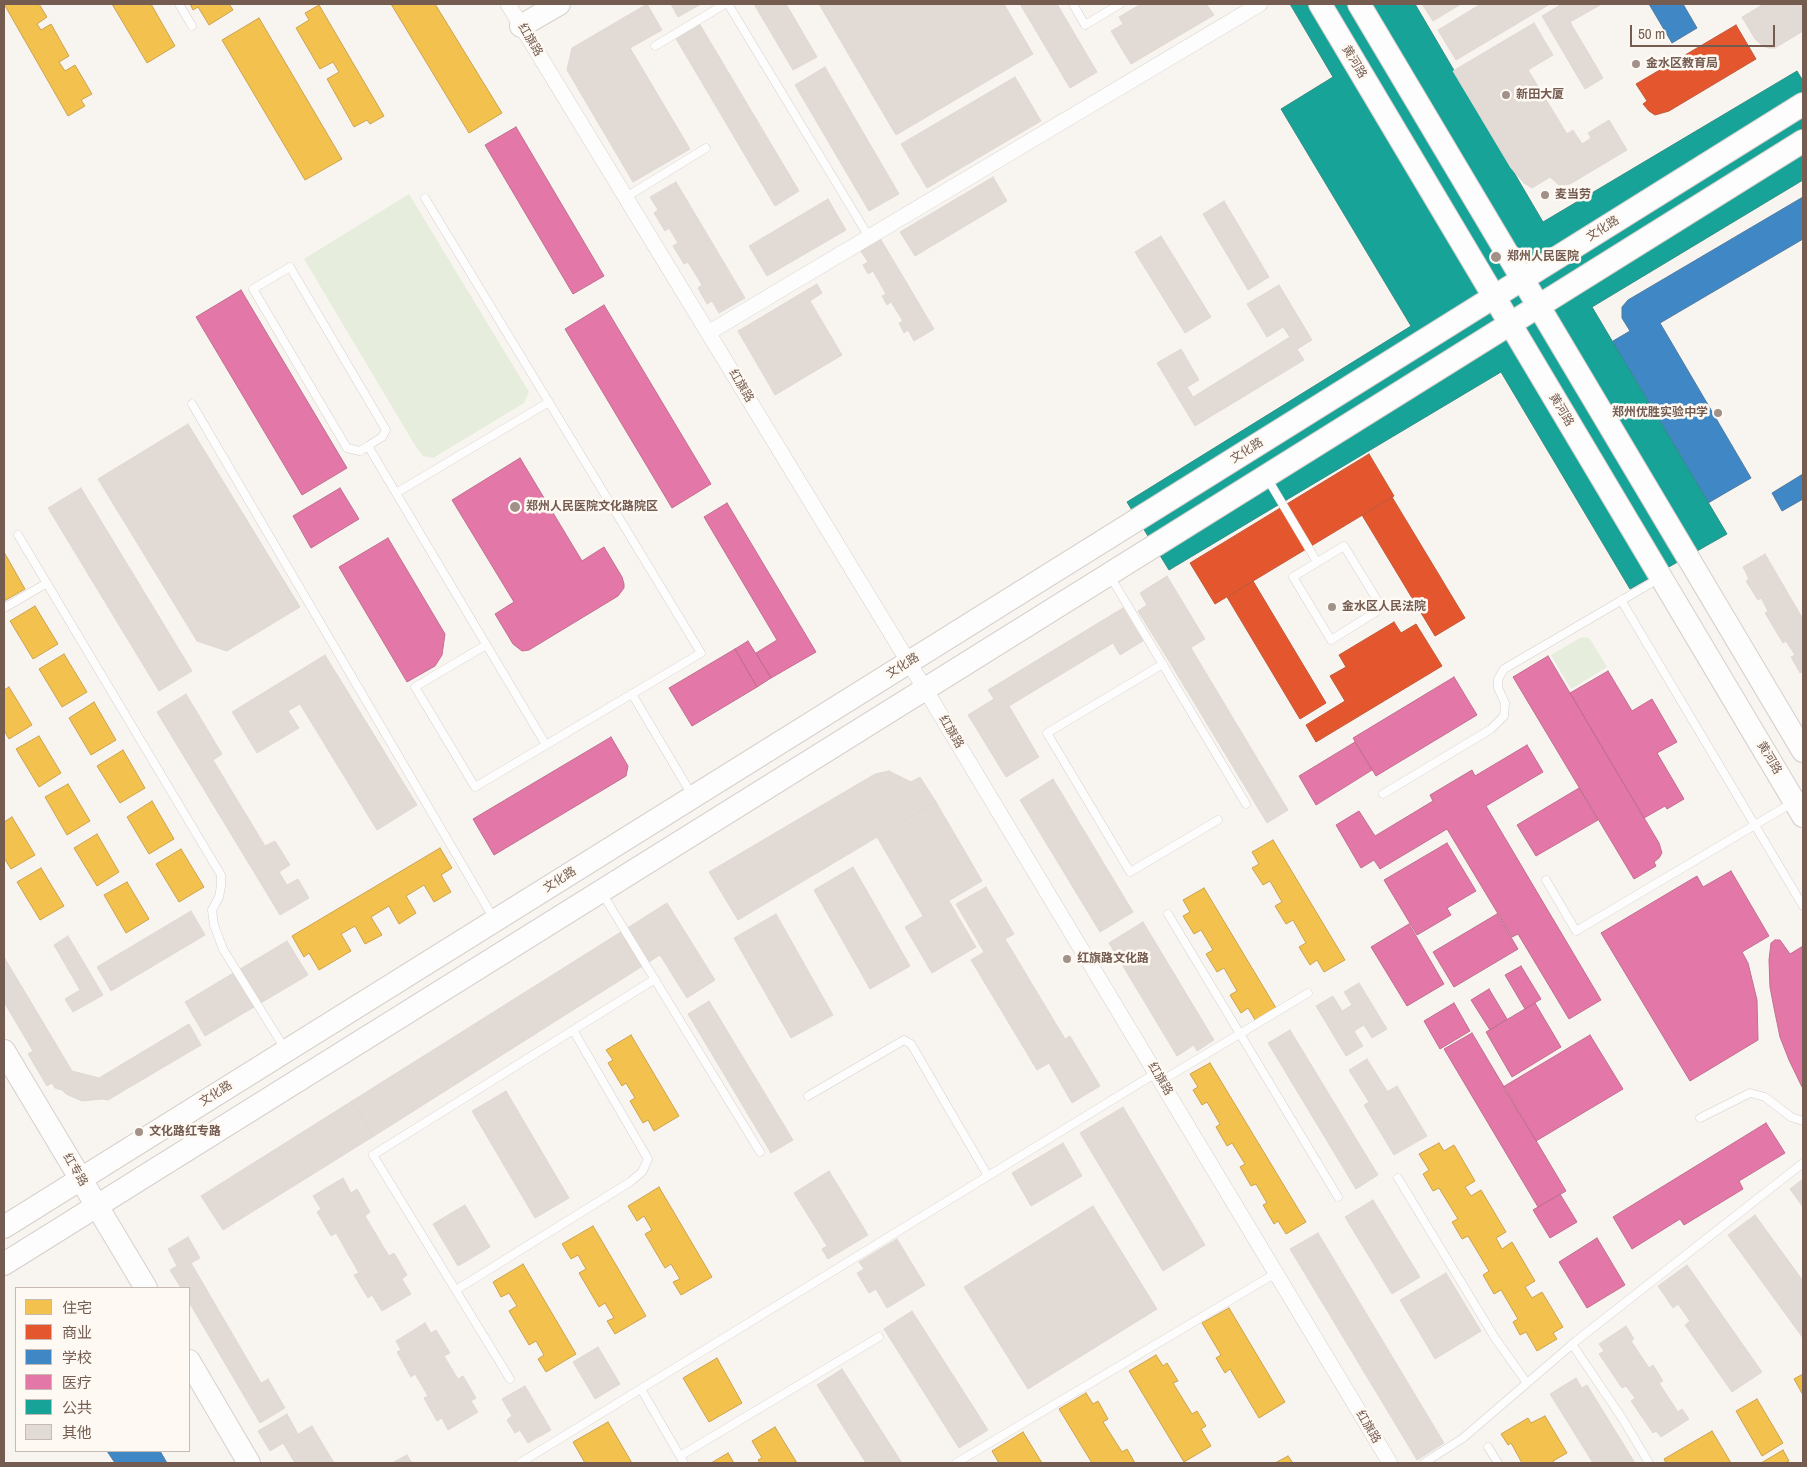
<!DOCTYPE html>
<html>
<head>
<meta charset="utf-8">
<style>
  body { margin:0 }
  #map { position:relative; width:1807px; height:1467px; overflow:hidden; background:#f8f4f0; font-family:"Archivo Narrow","Noto Sans SC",sans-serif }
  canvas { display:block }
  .frame { position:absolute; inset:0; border:5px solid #745c51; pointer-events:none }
  .legend { position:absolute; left:15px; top:1287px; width:175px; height:165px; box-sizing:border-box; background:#fef9f3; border:1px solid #c7bab2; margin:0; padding:6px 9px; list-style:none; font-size:15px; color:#745c51 }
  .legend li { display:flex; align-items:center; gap:10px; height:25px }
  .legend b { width:25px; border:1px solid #c7bab2 }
  .scale { position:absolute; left:1630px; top:25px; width:145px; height:22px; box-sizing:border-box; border:2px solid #745c51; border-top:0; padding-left:6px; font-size:15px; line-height:18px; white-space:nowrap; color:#745c51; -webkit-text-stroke:4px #fef9f3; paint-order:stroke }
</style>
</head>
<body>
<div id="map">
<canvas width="1807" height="1467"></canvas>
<div class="frame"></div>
<ul class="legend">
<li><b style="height:14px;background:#f2c14e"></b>住宅</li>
<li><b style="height:14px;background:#e4572e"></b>商业</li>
<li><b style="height:14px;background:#3f88c5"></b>学校</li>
<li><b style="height:14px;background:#e377a8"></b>医疗</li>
<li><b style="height:14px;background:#17a398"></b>公共</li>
<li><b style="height:14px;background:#e1dad5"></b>其他</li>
</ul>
<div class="scale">50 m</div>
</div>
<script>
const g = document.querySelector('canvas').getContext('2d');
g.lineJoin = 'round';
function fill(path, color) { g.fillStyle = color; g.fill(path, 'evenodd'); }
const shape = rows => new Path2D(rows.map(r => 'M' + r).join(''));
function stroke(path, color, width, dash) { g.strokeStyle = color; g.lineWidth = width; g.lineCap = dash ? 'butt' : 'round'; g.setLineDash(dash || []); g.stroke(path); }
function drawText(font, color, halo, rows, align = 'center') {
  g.font = font + ' "Archivo Narrow","Noto Sans SC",sans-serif'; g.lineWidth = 5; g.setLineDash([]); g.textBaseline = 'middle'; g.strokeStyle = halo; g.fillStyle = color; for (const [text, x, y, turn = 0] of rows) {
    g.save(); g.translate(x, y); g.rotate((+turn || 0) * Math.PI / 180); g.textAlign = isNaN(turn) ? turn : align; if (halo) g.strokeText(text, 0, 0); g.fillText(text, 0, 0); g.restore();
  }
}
const green = shape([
  [409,194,529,392,524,403,433,458,423,456,416,447,304,259],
  [1586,637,1590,639,1607,667,1571,689,1551,655,1580,638]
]);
const homes = shape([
  [4,4,39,4,47,17,37,24,41,30,51,24,69,56,59,62,65,71,75,65,92,94,81,100,85,106,68,116,4,4],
  [112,4,151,4,175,46,147,63,112,4],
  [190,4,229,4,233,10,209,25,198,7,193,10,190,4],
  [391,4,435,4,502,113,469,133,391,4],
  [319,5,384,116,370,124,367,120,354,127,327,79,339,72,333,62,320,69,296,28,309,20,305,13,319,5],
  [259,18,342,159,305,180,222,40,259,18],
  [4,552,25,589,4,601,4,552],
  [35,606,58,644,33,659,10,621,35,606],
  [64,654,87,692,62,707,39,669,64,654],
  [9,687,32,725,9,739,4,730,4,690,9,687],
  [94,702,116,740,91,755,69,718,94,702],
  [39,736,61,773,39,787,16,749,39,736],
  [123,750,145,788,120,803,97,766,123,750],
  [68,784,90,821,67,835,45,797,68,784],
  [152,801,174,839,149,854,127,817,152,801],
  [12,817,35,855,11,869,4,858,4,822,12,817],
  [97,834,119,872,97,886,74,848,97,834],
  [1273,840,1345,960,1324,972,1317,960,1310,965,1299,947,1306,943,1293,920,1286,924,1275,906,1282,902,1270,881,1263,885,1252,868,1259,864,1252,852,1273,840],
  [440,848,452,868,441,875,451,892,434,902,424,885,406,896,416,913,399,924,389,906,371,917,382,935,365,944,355,926,341,934,351,951,319,970,309,953,304,957,292,936,440,848],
  [181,849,204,887,179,902,156,864,181,849],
  [41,868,64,906,40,920,17,882,41,868],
  [127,882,149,919,126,933,104,895,127,882],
  [1204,888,1276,1008,1255,1020,1248,1008,1241,1013,1230,995,1237,991,1224,968,1217,972,1206,954,1213,950,1201,930,1194,934,1183,916,1190,912,1183,900,1204,888],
  [631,1035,679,1116,654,1131,648,1120,643,1123,630,1101,635,1098,626,1083,622,1086,608,1063,613,1060,606,1050,631,1035],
  [1210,1063,1306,1222,1286,1234,1278,1221,1274,1224,1263,1205,1267,1203,1256,1184,1251,1186,1240,1167,1245,1164,1232,1143,1227,1146,1216,1127,1220,1124,1207,1102,1202,1105,1193,1090,1198,1087,1190,1074,1210,1063],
  [1439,1143,1444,1151,1454,1145,1475,1181,1465,1187,1471,1196,1481,1190,1506,1232,1496,1238,1502,1249,1512,1242,1535,1281,1525,1287,1532,1298,1542,1292,1563,1327,1553,1333,1557,1339,1537,1351,1526,1332,1520,1335,1513,1322,1518,1319,1501,1290,1494,1294,1483,1275,1489,1271,1468,1236,1462,1239,1452,1222,1458,1219,1439,1188,1433,1191,1423,1174,1429,1170,1419,1154,1439,1143],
  [659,1187,712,1277,681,1295,673,1282,680,1279,671,1264,665,1268,645,1234,652,1230,644,1216,637,1221,628,1206,659,1187],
  [593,1226,646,1316,615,1334,607,1321,614,1318,605,1303,599,1307,579,1273,586,1269,578,1255,571,1259,562,1244,593,1226],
  [523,1264,576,1354,546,1372,538,1359,544,1355,536,1341,529,1345,509,1311,517,1306,509,1293,501,1297,493,1282,523,1264],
  [1229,1308,1285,1402,1259,1418,1230,1369,1225,1373,1216,1358,1221,1355,1202,1323,1229,1308],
  [1156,1355,1163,1366,1167,1363,1178,1381,1173,1383,1192,1414,1197,1411,1206,1426,1201,1429,1211,1446,1184,1462,1129,1371,1156,1355],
  [717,1358,742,1403,709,1422,683,1378,717,1358],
  [1803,1374,1803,1395,1794,1379,1803,1374],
  [1086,1393,1093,1404,1098,1401,1108,1419,1103,1422,1122,1452,1127,1449,1135,1463,1092,1463,1059,1409,1086,1393],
  [1757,1399,1783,1443,1762,1456,1736,1411,1757,1399],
  [1545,1416,1567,1453,1553,1461,1555,1463,1522,1463,1511,1443,1508,1445,1501,1434,1528,1418,1531,1423,1545,1416],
  [608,1422,632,1463,585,1463,573,1442,608,1422],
  [775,1427,797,1463,760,1463,758,1460,762,1458,752,1441,775,1427],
  [1712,1431,1731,1463,1666,1463,1664,1459,1712,1431],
  [1023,1432,1042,1463,999,1463,992,1451,1023,1432],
  [1783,1450,1789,1461,1785,1463,1761,1463,1783,1450],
  [728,1453,734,1463,711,1463,728,1453],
  [1288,1456,1293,1463,1275,1463,1288,1456]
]);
const shops = shape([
  [1736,25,1756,59,1669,111,1655,115,1649,111,1643,104,1647,101,1636,84,1736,25],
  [1369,454,1394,496,1215,604,1190,563,1369,454],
  [1392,497,1465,618,1435,636,1362,515,1392,497],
  [1253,581,1326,703,1300,719,1227,597,1253,581],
  [1394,622,1401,633,1416,624,1442,666,1316,742,1306,725,1345,701,1330,676,1346,667,1339,655,1394,622]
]);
const schools = shape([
  [1649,4,1683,4,1697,28,1672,43,1649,4],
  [1803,197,1803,239,1660,323,1751,478,1708,503,1633,376,1626,380,1616,363,1613,341,1630,331,1622,318,1622,307,1628,300,1803,197],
  [1803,474,1803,499,1782,511,1772,493,1803,474],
  [107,1451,160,1451,167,1463,115,1463,107,1451]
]);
const health = shape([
  [516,127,604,276,573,294,485,145,516,127],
  [241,290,347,468,302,495,196,317,241,290],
  [604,305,711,484,672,508,565,329,604,305],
  [520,458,582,561,604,547,622,577,624,584,624,588,618,596,529,650,522,651,513,644,495,614,514,602,452,500,520,458],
  [340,488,359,519,311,548,293,516,340,488],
  [727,503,816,652,771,678,756,653,777,640,704,517,727,503],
  [388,538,445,634,442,655,435,666,407,682,339,567,388,538],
  [748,641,771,678,757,687,735,649,748,641],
  [735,649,757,687,692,726,669,688,735,649],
  [1548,656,1659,843,1662,853,1659,858,1654,862,1656,866,1634,879,1513,677,1548,656],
  [1608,671,1632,711,1652,699,1677,742,1657,753,1684,799,1667,809,1665,806,1644,818,1570,693,1608,671],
  [1454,677,1477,715,1376,776,1353,738,1454,677],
  [611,737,628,766,626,776,494,855,473,819,611,737],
  [1355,742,1372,770,1316,805,1299,776,1355,742],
  [1527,745,1543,772,1486,806,1601,1000,1569,1019,1518,934,1512,937,1447,829,1380,869,1374,860,1361,868,1336,825,1359,811,1375,836,1433,801,1430,795,1472,770,1475,776,1527,745],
  [1579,788,1598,820,1536,856,1517,825,1579,788],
  [1447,843,1476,891,1447,908,1451,915,1417,935,1384,880,1447,843],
  [1731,871,1769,936,1742,952,1748,963,1757,1000,1758,1040,1690,1081,1601,933,1697,876,1703,887,1731,871],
  [1497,914,1518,949,1454,987,1433,952,1497,914],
  [1409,924,1444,984,1407,1006,1371,947,1409,924],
  [1775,940,1780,940,1790,954,1803,946,1803,1087,1802,1087,1789,1060,1780,1037,1774,1008,1770,987,1769,960,1771,943,1775,940],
  [1521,966,1541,999,1525,1009,1505,975,1521,966],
  [1489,989,1507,1019,1490,1030,1471,1000,1489,989],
  [1454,1003,1470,1031,1440,1049,1424,1021,1454,1003],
  [1535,1003,1561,1047,1512,1077,1486,1032,1535,1003],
  [1472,1033,1566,1191,1538,1207,1444,1049,1472,1033],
  [1590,1035,1623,1089,1536,1141,1503,1087,1590,1035],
  [1766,1123,1785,1153,1739,1181,1743,1189,1684,1225,1680,1219,1632,1249,1613,1217,1766,1123],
  [1560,1194,1577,1222,1550,1238,1533,1210,1560,1194],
  [1597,1238,1625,1285,1587,1308,1559,1262,1597,1238]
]);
const public = shape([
  [1290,4,1415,4,1543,222,1797,71,1803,81,1803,180,1592,307,1727,534,1630,589,1501,372,1169,570,1127,502,1411,326,1281,109,1333,77,1290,4]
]);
const building = shape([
  [647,4,662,30,630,48,690,149,633,182,567,70,572,48,647,4],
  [671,4,701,4,678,17,671,4],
  [754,4,786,4,817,57,793,70,754,4],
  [819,4,1004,4,1033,54,896,135,819,4],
  [1020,4,1057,4,1097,72,1070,88,1020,4],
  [1141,4,1210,4,1207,5,1214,15,1131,64,1111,31,1123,24,1119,17,1141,4],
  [1422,4,1461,4,1433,21,1422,4],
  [1481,4,1550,4,1456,60,1438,30,1481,4],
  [1562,4,1602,4,1570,22,1603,78,1585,89,1542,16,1562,4],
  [1764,4,1803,4,1803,31,1775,48,1768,48,1763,46,1755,39,1742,17,1764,4],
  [699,23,799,191,775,206,675,37,699,23],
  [1534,23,1553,55,1528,70,1567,134,1573,130,1582,144,1591,138,1588,133,1609,120,1627,150,1570,184,1559,185,1550,177,1532,188,1524,183,1511,168,1453,71,1534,23],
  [825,67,899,194,869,211,795,85,825,67],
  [1015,77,1041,121,927,188,901,144,1015,77],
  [993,177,1007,201,915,256,900,232,993,177],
  [676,182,745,298,719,313,712,301,707,304,698,288,702,285,688,262,684,264,673,246,678,243,669,228,665,231,654,213,658,210,650,197,676,182],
  [828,199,846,230,767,276,749,246,828,199],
  [1224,201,1269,277,1248,290,1203,214,1224,201],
  [1161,236,1211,317,1185,333,1135,252,1161,236],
  [880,238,934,329,914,341,908,330,904,333,899,323,903,321,891,302,887,305,882,296,886,294,873,271,868,274,863,265,868,262,860,250,880,238],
  [817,284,822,293,810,301,842,355,775,395,738,331,817,284],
  [1279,285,1312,340,1297,349,1304,360,1195,426,1157,363,1181,349,1199,380,1187,387,1193,397,1290,337,1283,327,1267,337,1247,304,1279,285],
  [188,424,300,607,227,651,197,641,98,479,188,424],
  [81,488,192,671,159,691,48,508,81,488],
  [1765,554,1803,619,1803,671,1800,673,1791,657,1795,655,1786,641,1783,643,1765,613,1768,611,1761,598,1758,600,1746,581,1749,579,1743,567,1765,554],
  [1167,576,1205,639,1169,661,1138,611,1147,605,1140,593,1167,576],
  [1123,608,1143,641,1120,655,1113,643,1009,706,1039,757,1006,777,968,715,994,699,988,690,1123,608],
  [1191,648,1288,810,1267,823,1169,661,1191,648],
  [325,655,417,805,377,830,300,704,288,711,299,728,257,753,232,712,325,655],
  [186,694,222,754,213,760,265,846,275,841,290,865,279,872,287,885,298,879,309,898,280,915,157,712,186,694],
  [889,771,911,782,920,777,936,802,738,920,709,872,875,774,889,771],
  [1053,779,1133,912,1100,932,1020,800,1053,779],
  [936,802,982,881,923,916,877,837,936,802],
  [853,867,910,966,870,989,814,890,853,867],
  [986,887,1014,934,1005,939,1065,1039,1070,1036,1100,1086,1072,1103,1049,1063,1037,1070,971,960,984,952,956,904,986,887],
  [949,901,976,947,932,973,905,927,949,901],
  [667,903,715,980,687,998,660,955,374,1136,352,1101,667,903],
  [191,911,205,935,111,991,97,967,191,911],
  [776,914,833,1015,791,1038,734,938,776,914],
  [1143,922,1214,1040,1197,1051,1194,1045,1177,1056,1109,943,1143,922],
  [68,936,103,995,73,1012,65,999,80,990,54,945,68,936],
  [287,941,308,975,205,1036,185,1002,287,941],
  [4,957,72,1071,99,1078,189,1024,201,1045,108,1100,102,1099,82,1101,66,1094,62,1090,55,1088,52,1083,47,1086,28,1054,33,1051,4,1002,4,957],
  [1359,983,1387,1029,1372,1038,1364,1025,1354,1031,1363,1046,1346,1056,1316,1006,1333,996,1342,1011,1352,1005,1344,992,1359,983],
  [709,1001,793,1140,771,1153,688,1014,709,1001],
  [1290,1030,1378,1175,1356,1189,1268,1043,1290,1030],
  [1367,1059,1387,1091,1369,1102,1349,1070,1367,1059],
  [1397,1086,1427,1136,1394,1155,1364,1105,1397,1086],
  [506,1091,569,1198,535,1218,472,1111,506,1091],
  [352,1101,374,1136,223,1230,201,1196,352,1101],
  [1123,1107,1205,1245,1163,1271,1080,1133,1123,1107],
  [1063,1143,1082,1176,1031,1206,1012,1173,1063,1143],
  [829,1171,868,1235,828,1259,822,1249,827,1246,794,1193,829,1171],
  [343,1178,351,1193,357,1189,370,1212,365,1216,389,1256,394,1253,407,1275,402,1279,411,1294,382,1311,372,1295,368,1298,354,1275,359,1273,336,1233,331,1236,317,1212,321,1209,313,1196,343,1178],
  [1803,1179,1803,1207,1790,1189,1803,1179],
  [1373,1200,1420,1277,1392,1294,1345,1217,1373,1200],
  [465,1205,490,1247,458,1266,433,1224,465,1205],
  [1093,1206,1157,1309,1028,1389,964,1287,1093,1206],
  [1755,1215,1803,1281,1803,1338,1728,1235,1755,1215],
  [1318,1233,1444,1443,1417,1460,1290,1249,1318,1233],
  [188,1237,200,1258,191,1263,261,1383,243,1394,189,1302,189,1288,181,1288,170,1270,177,1266,168,1249,188,1237],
  [897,1239,925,1285,887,1308,876,1289,869,1293,857,1273,864,1269,859,1262,897,1239],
  [1687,1265,1762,1372,1732,1392,1685,1325,1690,1321,1678,1304,1673,1308,1658,1286,1687,1265],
  [1446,1273,1481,1331,1435,1359,1400,1300,1446,1273],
  [912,1311,988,1430,959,1448,884,1329,912,1311],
  [425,1323,431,1333,436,1330,450,1353,444,1356,458,1379,463,1376,476,1398,471,1401,478,1412,448,1430,442,1418,437,1421,424,1398,428,1396,415,1374,411,1377,397,1352,401,1350,396,1341,425,1323],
  [1626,1326,1634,1339,1631,1341,1649,1368,1653,1365,1663,1381,1659,1383,1678,1412,1682,1409,1689,1419,1661,1437,1656,1431,1653,1433,1631,1401,1635,1398,1626,1386,1622,1388,1599,1354,1604,1351,1599,1344,1626,1326],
  [598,1347,620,1384,595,1399,573,1362,598,1347],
  [842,1369,902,1463,866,1463,817,1385,842,1369],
  [1576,1378,1582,1388,1587,1385,1635,1463,1593,1463,1550,1394,1576,1378],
  [268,1379,285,1408,260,1423,243,1394,268,1379],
  [525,1386,551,1430,528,1443,520,1430,515,1433,507,1420,512,1416,502,1399,525,1386],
  [287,1414,298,1434,270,1451,258,1431,287,1414],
  [312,1426,334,1463,295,1463,283,1443,312,1426],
  [407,1455,412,1463,392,1463,407,1455]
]);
const lane = shape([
  [179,4,192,26],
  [728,4,869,237],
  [1073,4,1085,25,1120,4],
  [655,46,725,4],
  [626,197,706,148],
  [425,198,701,653,475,787,415,687,486,645],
  [192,404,494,919],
  [368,446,360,451,347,448,253,289,290,267,386,430,382,437,368,446,546,745],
  [1267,478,1317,562],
  [396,493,549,402],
  [18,535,221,875,221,886,219,897,212,910,214,925,223,949,285,1049],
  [1344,546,1382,608,1331,640,1293,577,1344,546],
  [1110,576,1246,804],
  [1621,600,1803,906],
  [4,608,47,583],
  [1163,664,1047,733,1130,872,1218,820],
  [632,694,692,795],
  [1383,794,1491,729,1504,716,1505,703,1498,688,1498,679,1504,669,1658,579],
  [1546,880,1576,931,1792,803],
  [602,893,760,1152],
  [1168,914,1338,1197],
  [1161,1081,1308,993],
  [808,1096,904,1040,911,1044,988,1176],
  [1700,1118,1750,1093,1765,1097,1791,1117,1803,1121],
  [1398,1178,1495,1338,1527,1383],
  [456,1290,630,1182,642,1172,648,1159,573,1030],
  [1572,1344,1622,1418,1649,1463],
  [510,1379,373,1155,655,979],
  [641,1389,684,1463],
  [1488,1447,1498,1463],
  [680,1456,879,1337],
  [520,1463,1156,1073],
  [956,1463,1276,1273],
  [1424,1463,1463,1438,1576,1341,1803,1163]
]);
const street = shape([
  [508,4,925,689,1390,1463],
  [708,333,1260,4]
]);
const secondary = shape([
  [1320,4,1803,816],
  [1359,4,1803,751],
  [521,26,559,4],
  [4,1051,146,1288],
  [4,1227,1803,104],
  [4,1264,1803,141],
  [189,1361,249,1463]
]);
const markers = [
  [1636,64,5,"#a29189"],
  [1506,95,5,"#a29189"],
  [1545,195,5,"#a29189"],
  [1496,257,6,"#a29189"],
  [1718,413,5,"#a29189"],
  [515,507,6,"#a29189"],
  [1332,607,5,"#a29189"],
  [1067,959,5,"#a29189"],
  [139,1132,5,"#a29189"]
];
const streetNames = [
  ["红旗路",530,40,59],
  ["黄河路",1354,62,59],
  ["文化路",1603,229,-32],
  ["红旗路",741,386,59],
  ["黄河路",1561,410,59],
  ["文化路",1247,451,-32],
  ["文化路",903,666,-32],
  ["红旗路",951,732,59],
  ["黄河路",1769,758,59],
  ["文化路",560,880,-32],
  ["红旗路",1160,1079,59],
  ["文化路",216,1094,-32],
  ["红专路",75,1170,59],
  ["红旗路",1368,1427,59]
];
const poiNames = [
  ["金水区教育局",1646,64],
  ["新田大厦",1516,95],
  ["麦当劳",1555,195],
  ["郑州人民医院",1507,257],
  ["郑州优胜实验中学",1708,413,"right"],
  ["郑州人民医院文化路院区",526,507],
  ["金水区人民法院",1342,607],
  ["红旗路文化路",1077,959],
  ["文化路红专路",149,1132]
];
fill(green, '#e6eddc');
fill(homes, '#f2c14e');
stroke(homes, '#cca34f', 1);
fill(shops, '#e4572e');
stroke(shops, '#c25838', 1);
fill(schools, '#3f88c5');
stroke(schools, '#4f7ba2', 1);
fill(health, '#e377a8');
stroke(health, '#c26f8e', 1);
fill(public, '#17a398');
stroke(public, '#338e83', 1);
fill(building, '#e1dad5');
stroke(building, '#e0d8d2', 1);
stroke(lane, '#d5d0cb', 9);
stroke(street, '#d5d0cb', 16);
stroke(secondary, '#d6d0cb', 24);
stroke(lane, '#fefdfd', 8);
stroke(street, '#fefdfd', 15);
stroke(secondary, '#fefdfd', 22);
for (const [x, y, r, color] of markers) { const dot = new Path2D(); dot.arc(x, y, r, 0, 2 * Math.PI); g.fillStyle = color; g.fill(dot); stroke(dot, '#fef9f3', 2); }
drawText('12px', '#745c51', '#fef9f3', streetNames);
drawText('bold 12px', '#745c51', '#fef9f3', poiNames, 'left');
</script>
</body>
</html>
